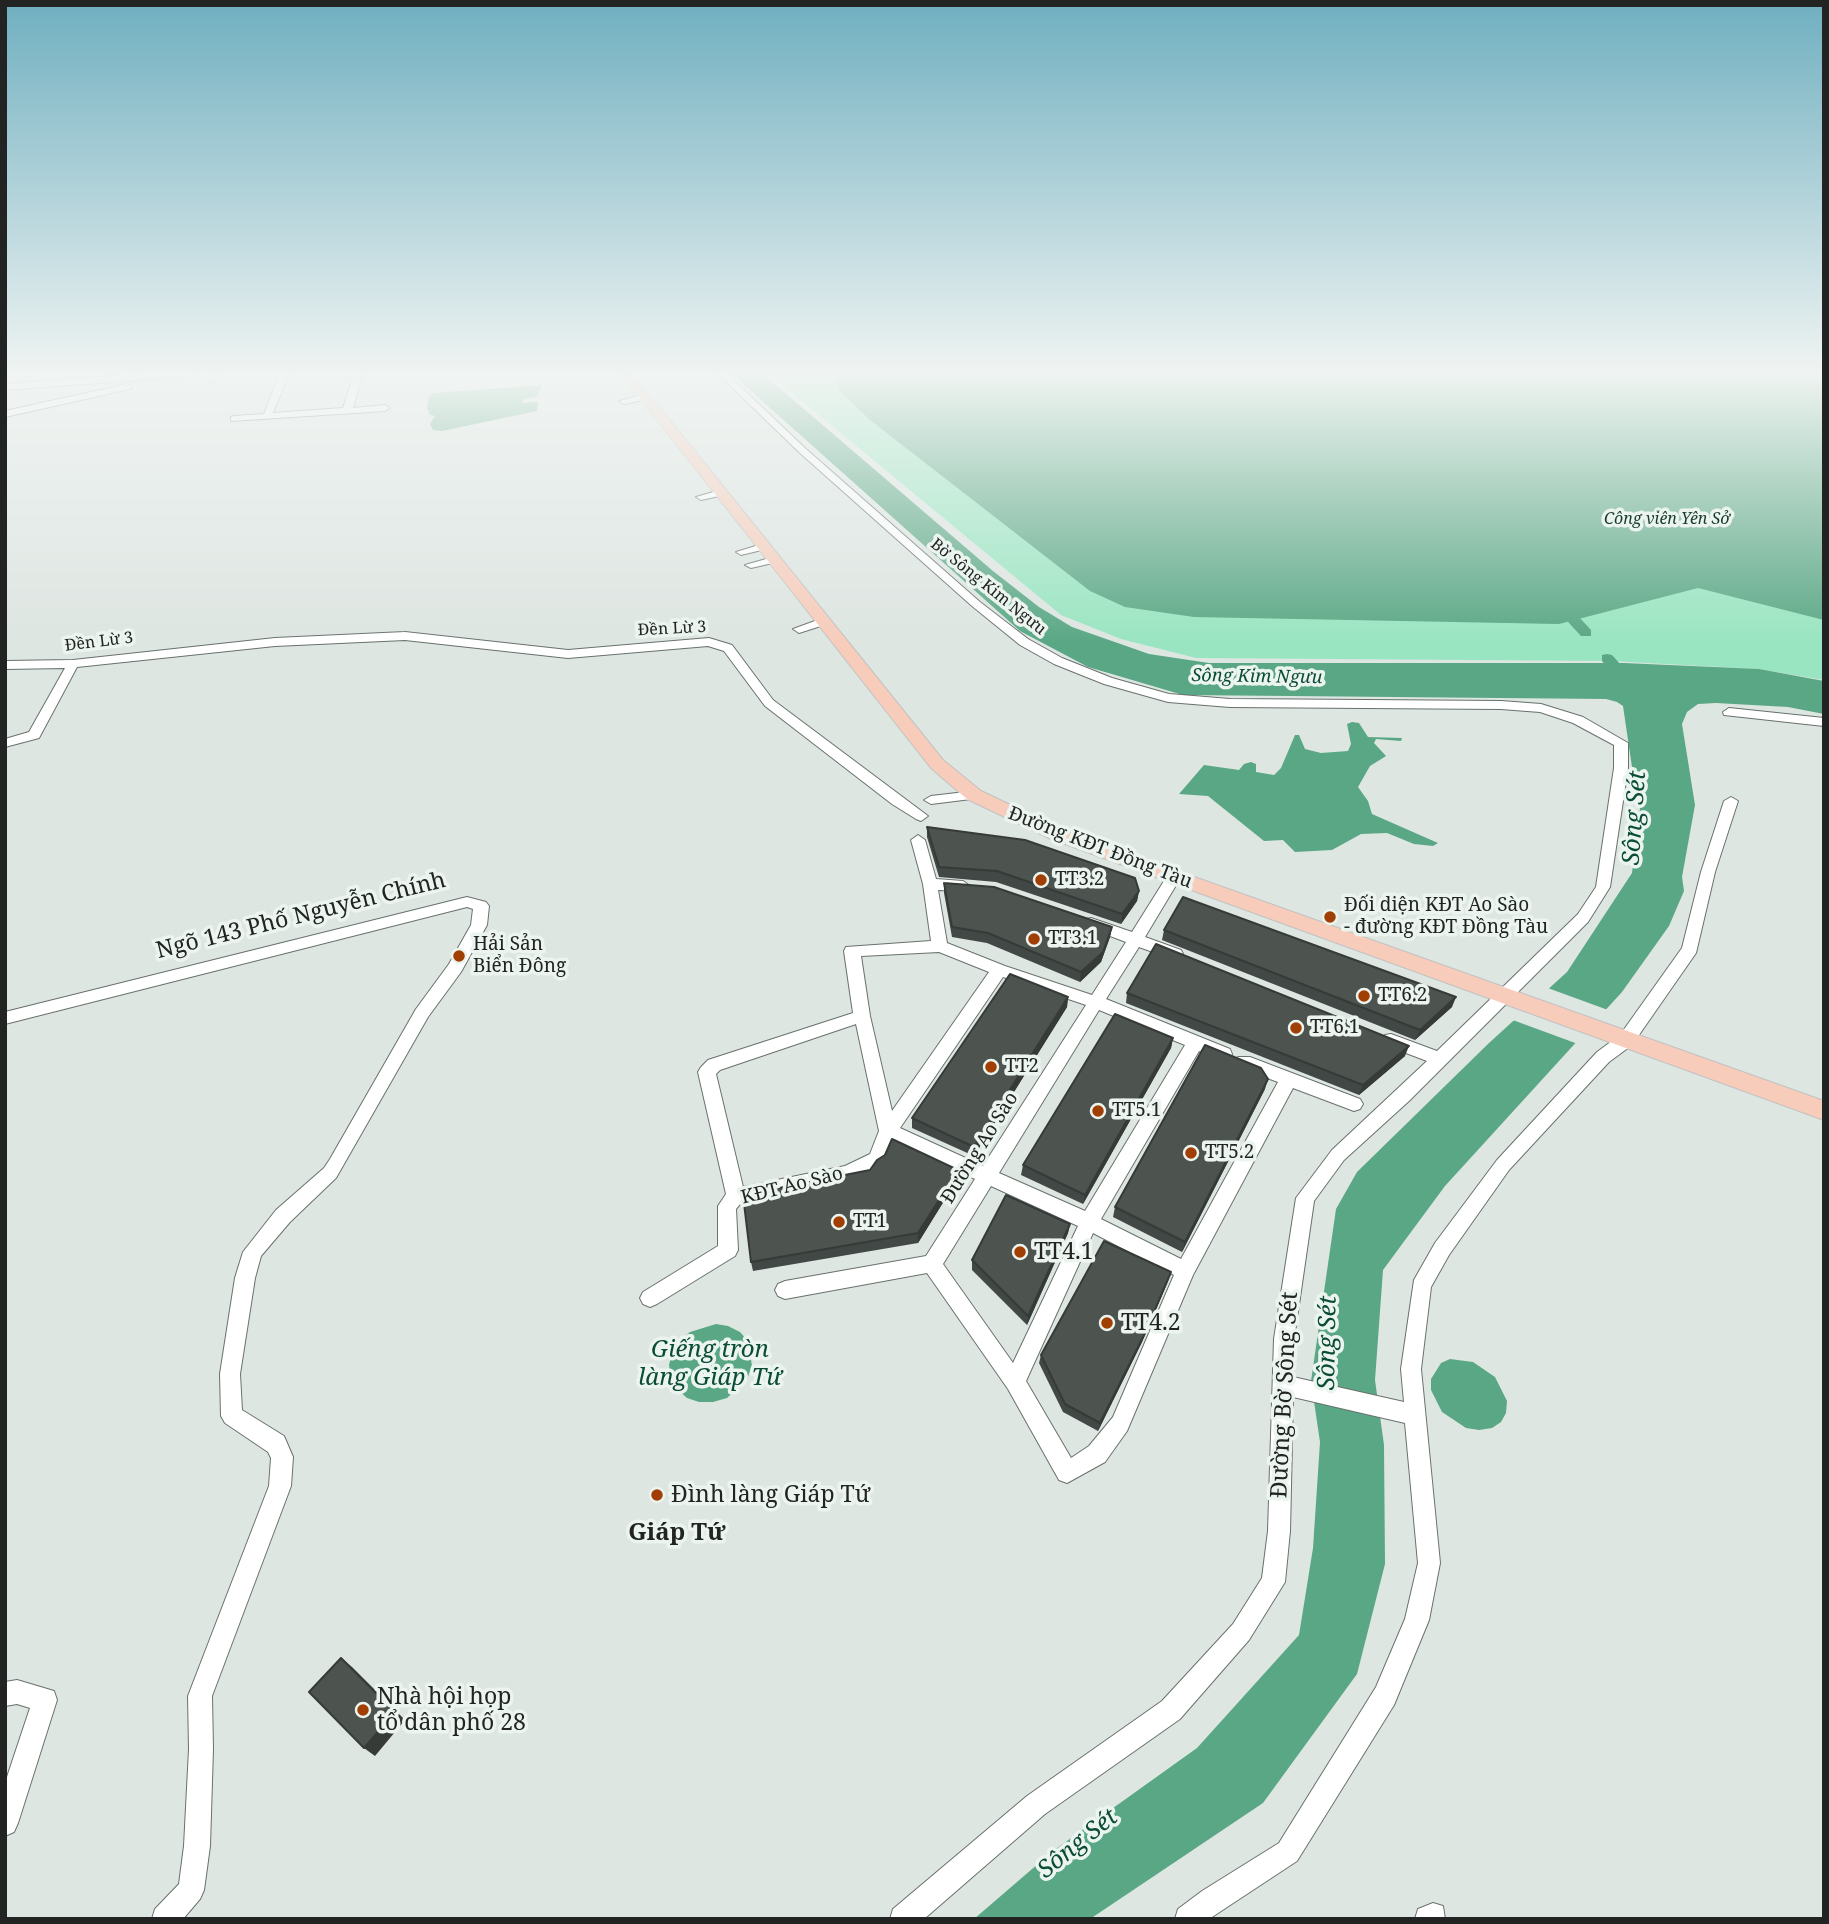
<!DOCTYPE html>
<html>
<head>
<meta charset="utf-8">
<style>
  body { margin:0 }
  #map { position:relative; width:1829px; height:1924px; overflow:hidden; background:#dee6e2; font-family:"Noto Serif",serif }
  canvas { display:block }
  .frame { position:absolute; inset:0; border:7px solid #212422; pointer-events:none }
</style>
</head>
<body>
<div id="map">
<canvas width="1829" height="1924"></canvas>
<div class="frame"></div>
</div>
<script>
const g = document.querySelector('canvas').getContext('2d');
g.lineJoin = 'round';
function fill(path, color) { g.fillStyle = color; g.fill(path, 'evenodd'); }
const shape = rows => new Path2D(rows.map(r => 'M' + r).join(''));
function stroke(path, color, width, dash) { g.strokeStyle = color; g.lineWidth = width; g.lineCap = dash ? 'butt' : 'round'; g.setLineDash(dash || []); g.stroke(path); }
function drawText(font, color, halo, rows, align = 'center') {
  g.font = font + ' "Noto Serif",serif'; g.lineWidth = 7; g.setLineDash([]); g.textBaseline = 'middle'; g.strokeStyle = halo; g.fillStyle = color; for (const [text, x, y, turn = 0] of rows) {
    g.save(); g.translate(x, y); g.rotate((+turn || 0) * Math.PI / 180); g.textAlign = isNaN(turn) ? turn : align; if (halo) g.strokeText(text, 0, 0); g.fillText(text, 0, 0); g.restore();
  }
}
const green = shape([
  [768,373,1824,373,1824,680,1758,669,1610,661,1196,658,1121,639,1061,615]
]);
const water = shape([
  [731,373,762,373,993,571,1039,607,1072,627,1149,654,1209,663,1624,663,1759,669,1824,681,1824,714,1788,707,1716,703,1698,704,1687,712,1682,724,1695,805,1682,877,1684,891,1669,926,1622,992,1445,1186,1383,1270,1375,1380,1384,1445,1385,1564,1357,1674,1263,1803,1090,1919,974,1919,1053,1851,1197,1748,1299,1635,1313,1548,1320,1442,1311,1381,1336,1209,1357,1172,1489,1043,1567,972,1632,873,1643,784,1632,767,1623,706,1617,702,1606,699,1183,695,1088,667,1020,631],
  [840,373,1824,373,1824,620,1698,588,1559,624,1194,617,1125,607,1090,591,870,420,840,391,835,380],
  [542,385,537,397,523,399,522,403,538,402,537,411,442,431,433,430,430,424,435,416,430,415,427,408,429,396,434,393],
  [1352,722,1359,723,1368,737,1402,738,1401,741,1376,739,1374,743,1386,756,1370,766,1358,787,1368,801,1372,814,1438,843,1433,846,1414,844,1387,833,1361,834,1332,850,1295,852,1283,840,1264,841,1208,796,1179,794,1204,765,1239,770,1244,764,1251,762,1256,764,1256,772,1274,775,1281,768,1295,735,1299,735,1305,749,1321,753,1348,751,1351,744,1347,724],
  [716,1324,728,1326,740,1332,748,1341,752,1366,747,1379,727,1398,713,1402,699,1402,687,1398,677,1389,671,1378,669,1365,672,1353,679,1341,690,1332],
  [1450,1359,1473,1362,1495,1377,1507,1401,1506,1413,1501,1422,1492,1428,1479,1430,1466,1428,1442,1412,1431,1390,1431,1379,1441,1363]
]);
const pier = shape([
  [1545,987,1608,1010,1578,1044,1510,1019]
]);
const canal = shape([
  [1574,616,1579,617,1591,630,1591,636,1581,636,1569,623,1567,620,1574,616],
  [1607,654,1612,655,1631,676,1631,682,1621,682,1602,661,1602,655,1607,654]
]);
const minor = shape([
  [154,373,197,373,193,376,5,390,5,384,154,373],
  [211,373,220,373,212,383,208,380,211,373],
  [280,373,289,373,273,413,343,408,354,373,363,373,353,408,385,405,390,408,385,411,231,421,231,417,234,416,264,414,280,373],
  [717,373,726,373,806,449,980,602,1028,639,1062,658,1112,678,1169,694,1230,699,1501,701,1541,704,1583,717,1628,743,1628,768,1610,887,1588,922,1409,1101,1344,1160,1314,1201,1294,1339,1293,1377,1404,1402,1401,1369,1414,1280,1435,1243,1497,1160,1597,1052,1620,1035,1682,948,1701,872,1724,801,1731,797,1738,801,1715,872,1696,953,1632,1045,1609,1062,1509,1170,1449,1255,1431,1287,1421,1369,1440,1563,1429,1620,1394,1705,1297,1861,1209,1919,1175,1919,1178,1909,1202,1891,1279,1843,1376,1687,1405,1619,1418,1563,1405,1423,1293,1397,1290,1531,1285,1582,1249,1640,1180,1719,1045,1814,924,1919,890,1919,893,1909,1027,1796,1162,1701,1233,1624,1262,1578,1268,1531,1274,1339,1296,1198,1332,1150,1427,1061,1385,1045,1383,1040,1385,1035,1391,1034,1437,1051,1578,914,1596,887,1614,768,1614,745,1573,723,1540,712,1501,709,1230,707,1168,702,1104,684,1054,664,1020,645,972,606,800,453,717,373],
  [127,384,132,387,130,389,5,417,5,411,127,384],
  [645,394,650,397,648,399,624,404,619,401,645,394],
  [720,490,724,491,724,495,701,500,696,497,720,490],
  [762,544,767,547,766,549,741,555,736,552,762,544],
  [773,557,779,560,777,562,751,568,745,565,773,557],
  [823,618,829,622,827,624,799,633,793,629,823,618],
  [405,632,568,650,709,638,732,645,773,700,928,816,921,821,916,819,892,804,765,706,724,651,708,646,568,658,405,640,275,646,77,667,39,738,5,747,5,739,29,732,65,668,5,669,5,661,73,660,275,638,405,632],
  [1729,708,1824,718,1824,726,1724,715,1723,712,1729,708],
  [974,791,981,795,979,798,931,804,924,800,931,796,974,791],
  [918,835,925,840,936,879,963,881,970,886,963,891,938,890,947,943,1005,966,1092,995,1126,942,1086,927,1083,923,1086,919,1091,918,1132,932,1169,873,1174,872,1181,877,1145,937,1181,950,1183,954,1181,958,1175,960,1139,947,1106,999,1230,1049,1232,1054,1230,1059,1224,1061,1199,1051,1101,1219,1181,1259,1278,1082,1238,1067,1236,1062,1238,1057,1250,1057,1360,1099,1363,1104,1360,1109,1354,1111,1293,1088,1193,1275,1127,1431,1105,1462,1067,1483,1059,1480,1008,1389,927,1273,785,1299,778,1296,775,1290,778,1284,785,1281,926,1256,975,1179,893,1141,883,1164,854,1178,741,1203,736,1209,738,1250,735,1256,657,1304,650,1307,643,1304,640,1298,643,1292,718,1246,718,1206,726,1194,698,1072,701,1067,708,1060,853,1013,844,951,846,947,931,941,923,884,911,840,918,835],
  [939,952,989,972,892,1111,870,1016,861,956,939,952],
  [1003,977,1086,1005,983,1166,900,1128,1003,977],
  [1099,1010,1185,1045,1085,1211,999,1173,1099,1010],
  [856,1024,879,1131,870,1154,845,1166,743,1187,716,1074,720,1070,856,1024],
  [991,1186,1078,1226,1013,1363,943,1264,991,1186],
  [1093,1233,1174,1275,1113,1417,1089,1446,1071,1458,1026,1381,1093,1233],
  [467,897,486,902,489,906,487,925,461,972,428,1017,336,1178,290,1222,261,1256,255,1278,240,1374,242,1410,284,1436,293,1457,291,1486,212,1696,213,1749,210,1846,204,1890,200,1899,183,1919,152,1919,155,1909,179,1884,184,1846,189,1749,188,1696,269,1486,271,1458,268,1452,225,1423,221,1416,220,1374,235,1278,243,1252,276,1210,324,1168,330,1159,416,1009,449,964,471,925,473,909,467,907,5,1024,5,1012,467,897],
  [17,1680,54,1691,57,1700,18,1823,14,1832,5,1836,5,1783,30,1708,17,1704,5,1706,5,1682,17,1680],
  [1433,1903,1443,1906,1445,1919,1415,1919,1418,1909,1433,1903]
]);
const major = shape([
  [620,373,632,373,943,760,981,791,1065,831,1824,1101,1824,1120,1051,839,967,799,931,768,620,373]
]);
const wall = shape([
  [927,827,1139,891,1137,901,1121,924,996,882,939,877,927,837],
  [944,883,1112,927,1110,937,1101,962,1080,982,987,943,952,937,944,893],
  [1164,930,1452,1007,1415,1040,1162,940],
  [1127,993,1405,1056,1359,1095,1126,1003],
  [1068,997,1067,1007,974,1156,912,1128,912,1118],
  [1173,1038,1171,1048,1083,1204,1021,1175,1023,1165],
  [1265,1089,1182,1252,1113,1217,1115,1207],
  [958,1170,957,1180,918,1243,753,1271,751,1262],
  [1070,1224,1068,1233,1027,1325,972,1270,972,1260],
  [1168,1281,1142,1342,1098,1431,1063,1412,1039,1363,1041,1355]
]);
const shadedWall = shape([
  [1139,891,1137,901,1121,924,1122,914],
  [1112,927,1110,937,1101,962,1080,982,1081,972],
  [1068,997,1067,1007,974,1156,974,1147],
  [1456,997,1452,1007,1415,1040,1420,1030],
  [1173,1038,1171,1048,1083,1204,1085,1195],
  [1409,1046,1405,1056,1359,1095,1363,1085],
  [1268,1079,1265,1089,1182,1252,1185,1242],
  [958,1170,957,1180,918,1243,918,1233],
  [1070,1224,1068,1233,1027,1325,1028,1316],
  [1171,1272,1168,1281,1142,1342,1098,1431,1100,1423],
  [341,1658,352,1667,405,1720,375,1756,364,1748]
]);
const building = shape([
  [927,827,1025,840,1135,878,1139,891,1122,914,997,871,939,867,927,827],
  [944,883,994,887,1112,927,1103,952,1081,972,988,933,952,927,944,883],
  [1183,897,1456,997,1420,1030,1164,930,1183,897],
  [1156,944,1409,1046,1363,1085,1127,993,1156,944],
  [1010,974,1068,997,974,1147,912,1118,1010,974],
  [1115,1014,1173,1038,1085,1195,1023,1165,1115,1014],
  [1205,1045,1261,1068,1268,1079,1185,1242,1115,1207,1205,1045],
  [892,1139,958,1170,918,1233,751,1262,743,1195,870,1170,877,1160,885,1155,892,1139],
  [1006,1195,1070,1224,1028,1316,972,1260,1006,1195],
  [1104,1241,1171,1272,1145,1333,1100,1423,1065,1404,1041,1355,1104,1241],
  [341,1658,395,1712,364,1748,309,1692,341,1658]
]);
const markers = [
  [1041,880,7,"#a13e04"],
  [1330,917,7,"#a13e04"],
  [1034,939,7,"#a13e04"],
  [459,956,7,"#a13e04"],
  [1364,996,7,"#a13e04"],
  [1296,1028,7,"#a13e04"],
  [991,1067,7,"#a13e04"],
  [1098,1111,7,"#a13e04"],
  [1191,1153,7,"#a13e04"],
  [839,1222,7,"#a13e04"],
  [1020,1252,7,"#a13e04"],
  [1107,1323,7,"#a13e04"],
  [657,1495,7,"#a13e04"],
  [363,1710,7,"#a13e04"]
];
const farParknames = [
  ["Công viên Yên Sở",1667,519]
];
const farStreetnames = [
  ["Bờ Sông Kim Ngưu",988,587,39],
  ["Đền Lừ 3",672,629,-3],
  ["Đền Lừ 3",99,642,-7]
];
const farWaternames = [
  ["Sông Kim Ngưu",1257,677,1]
];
const streetNames = [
  ["Đường KĐT Đồng Tàu",1100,848,21],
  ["Đường Ao Sào",980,1148,-58],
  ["KĐT Ao Sào",792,1186,-14]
];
const poiNames = [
  ["TT3.2",1055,880],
  ["Đối diện KĐT Ao Sào",1344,906],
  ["- đường KĐT Đồng Tàu",1344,928],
  ["TT3.1",1048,939],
  ["Hải Sản",473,945],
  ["Biển Đông",473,967],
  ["TT6.2",1378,996],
  ["TT6.1",1310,1028],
  ["TT2",1005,1067],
  ["TT5.1",1112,1111],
  ["TT5.2",1205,1153],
  ["TT1",853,1222]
];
const nearStreetnames = [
  ["Ngõ 143 Phố Nguyễn Chính",301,916,-14],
  ["Đường Bờ Sông Sét",1285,1395,-87]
];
const nearPoinames = [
  ["TT4.1",1034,1252],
  ["TT4.2",1121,1323],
  ["Đình làng Giáp Tứ",671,1495],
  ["Nhà hội họp",377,1697],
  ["tổ dân phố 28",377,1723]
];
const nearWaternames = [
  ["Sông Sét",1635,818,-86],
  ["Sông Sét",1328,1343,-89],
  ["Giếng tròn",710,1350],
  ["làng Giáp Tứ",710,1378],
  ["Sông Sét",1078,1844,-39]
];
const nearNeighbourhoodnames = [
  ["Giáp Tứ",677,1533]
];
fill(green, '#99e5c1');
fill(water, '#5aa785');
fill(pier, '#dee6e2');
fill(canal, '#5aa785');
stroke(minor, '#69716d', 2);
stroke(major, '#c1c2c1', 2);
fill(minor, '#fff');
fill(major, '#f7ccbb');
fill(wall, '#424845');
fill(shadedWall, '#363b38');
fill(building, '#4d5450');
stroke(building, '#363b38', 2);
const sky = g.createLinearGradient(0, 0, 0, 643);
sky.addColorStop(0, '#6fafc0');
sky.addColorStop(0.58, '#f0f4f2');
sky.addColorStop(1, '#f0f4f200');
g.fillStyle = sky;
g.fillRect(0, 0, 1829, 643);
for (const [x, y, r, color] of markers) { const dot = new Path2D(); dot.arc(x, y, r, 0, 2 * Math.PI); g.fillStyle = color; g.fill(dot); stroke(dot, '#ebf4ef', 2.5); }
drawText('italic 16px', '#183b2c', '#ebf4ef', farParknames);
drawText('16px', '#212422', '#ebf4ef', farStreetnames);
drawText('italic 18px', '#0b4c35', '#ebf4ef', farWaternames);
drawText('19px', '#212422', '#ebf4ef', streetNames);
drawText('19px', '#212422', '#ebf4ef', poiNames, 'left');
drawText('23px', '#212422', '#ebf4ef', nearStreetnames);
drawText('23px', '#212422', '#ebf4ef', nearPoinames, 'left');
drawText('italic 24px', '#0b4c35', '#ebf4ef', nearWaternames);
drawText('bold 24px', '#212422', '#ebf4ef', nearNeighbourhoodnames);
</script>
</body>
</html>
